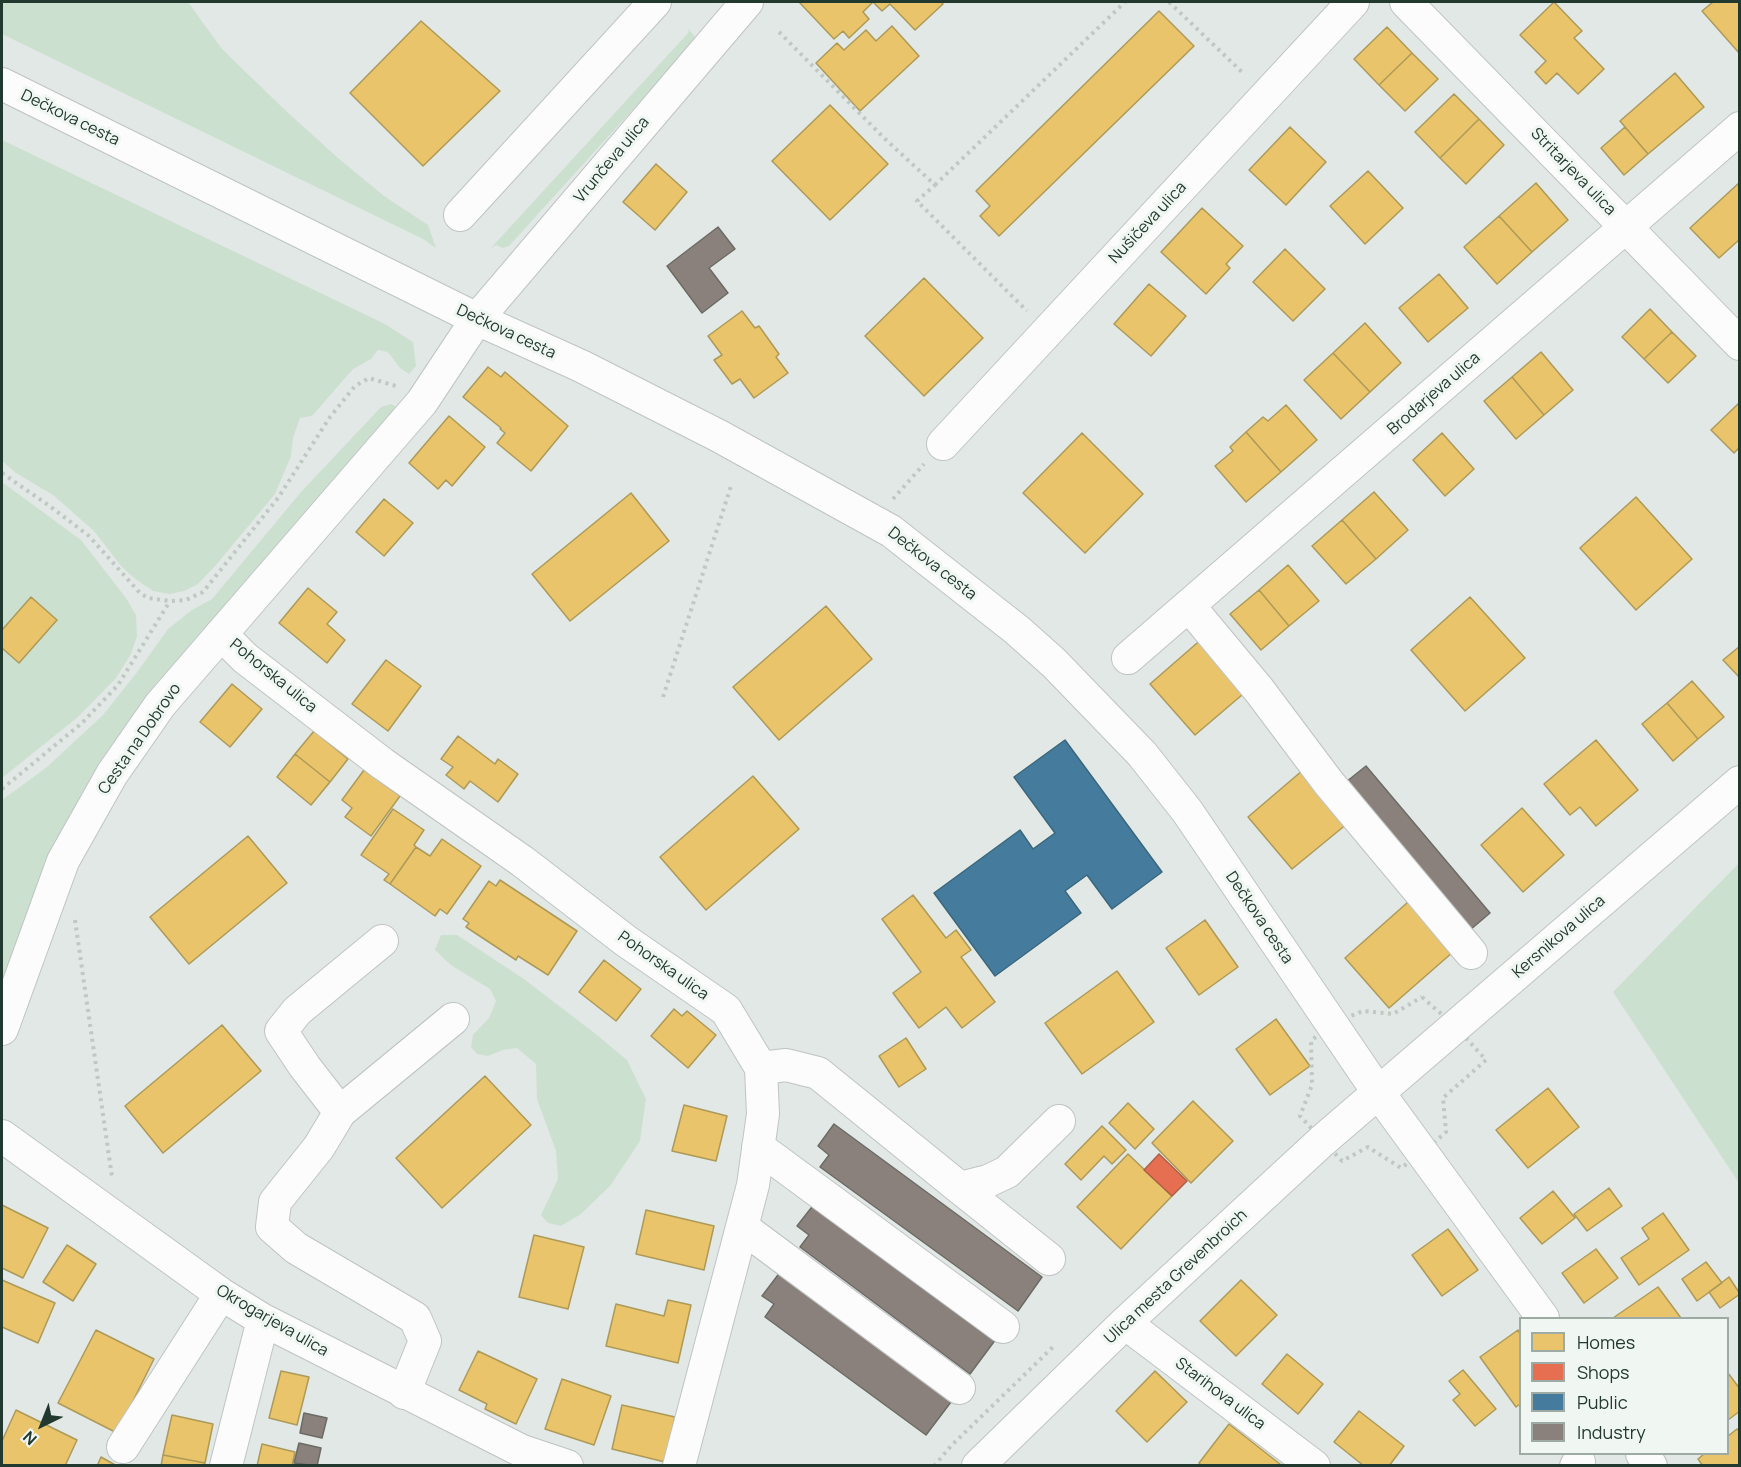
<!DOCTYPE html>
<html>
<head>
<meta charset="utf-8">
<style>
  body { margin:0 }
  #map { position:relative; width:1741px; height:1467px; overflow:hidden; background:#e2e8e5; font-family:Manrope,sans-serif }
  canvas { display:block }
  .frame { position:absolute; inset:0; border:3px solid #22392f; pointer-events:none }
  .legend { position:absolute; left:1519px; top:1317px; width:210px; height:138px; box-sizing:border-box; background:#f0f7f3; border:2px solid #9eaba5; margin:0; padding:8px 10px; list-style:none; font-size:18px; color:#22392f }
  .legend li { display:flex; align-items:center; gap:12px; height:30px }
  .legend b { width:30px; border:2px solid #9eaba5 }
  .north { position:absolute; left:12px; top:1395px; width:60px; height:60px; -webkit-text-stroke:4px #f0f7f3; paint-order:stroke; rotate:223deg; font-size:16px; font-weight:700; line-height:24px; text-align:center; color:#22392f }
  .north::after { content:''; display:block; margin:auto; width:21px; height:27px; background:#22392f; clip-path:polygon(50% 0,100% 100%,50% 72%,0 100%) }
</style>
</head>
<body>
<div id="map">
<canvas width="1741" height="1467"></canvas>
<div class="frame"></div>
<ul class="legend">
<li><b style="height:16px;background:#e9c46a"></b>Homes</li>
<li><b style="height:16px;background:#e76f51"></b>Shops</li>
<li><b style="height:16px;background:#457b9d"></b>Public</li>
<li><b style="height:16px;background:#8a817c"></b>Industry</li>
</ul>
<div class="north">N</div>
</div>
<script>
const g = document.querySelector('canvas').getContext('2d');
g.lineJoin = 'round';
function fill(path, color) { g.fillStyle = color; g.fill(path, 'evenodd'); }
const shape = rows => new Path2D(rows.map(r => 'M' + r).join(''));
function stroke(path, color, width, dash) { g.strokeStyle = color; g.lineWidth = width; g.lineCap = dash ? 'butt' : 'round'; g.setLineDash(dash || []); g.stroke(path); }
function drawText(font, color, halo, rows, align = 'center') {
  g.font = font + ' Manrope,sans-serif'; g.lineWidth = 6; g.setLineDash([]); g.textBaseline = 'middle'; g.strokeStyle = halo; g.fillStyle = color; for (const [text, x, y, turn = 0] of rows) {
    g.save(); g.translate(x, y); g.rotate((+turn || 0) * Math.PI / 180); g.textAlign = isNaN(turn) ? turn : align; if (halo) g.strokeText(text, 0, 0); g.fillText(text, 0, 0); g.restore();
  }
}
const green = shape([
  [2,2,188,2,222,49,284,109,338,158,384,196,428,225,436,248,423,239,2,34],
  [688,29,694,35,694,42,509,246,503,248,496,245,490,249,689,32],
  [2,140,385,324,413,342,416,366,409,374,400,368,388,352,378,350,371,359,353,369,312,416,300,418,293,438,291,456,275,494,216,565,198,584,184,591,170,594,153,591,134,578,121,566,94,531,53,495,16,473,2,461],
  [391,404,395,406,396,410,209,626,2,985,2,800,47,767,103,715,138,671,168,629,192,610,212,599,301,492,381,407],
  [2,482,81,540,126,598,136,615,137,636,131,654,116,678,78,717,2,778],
  [1739,863,1739,1183,1613,992],
  [441,935,457,935,524,979,597,1035,627,1060,646,1099,640,1141,610,1186,581,1214,561,1226,548,1223,541,1215,558,1179,556,1151,537,1099,536,1064,517,1048,503,1050,488,1056,477,1054,471,1047,473,1035,489,1018,496,1001,490,989,451,965,435,950]
]);
const homes = shape([
  [799,2,873,2,863,12,869,19,849,38,843,31,834,39,799,2],
  [873,2,941,2,943,4,915,30,890,4,882,11,873,2],
  [1554,2,1582,31,1574,38,1604,69,1578,94,1557,73,1546,84,1535,72,1546,61,1520,35,1554,2],
  [1713,2,1740,2,1740,54,1702,11,1713,2],
  [1159,11,1194,46,999,236,980,216,990,206,976,191,1159,11],
  [421,21,500,91,423,166,350,93,421,21],
  [892,26,919,56,860,111,816,63,837,43,844,50,866,30,876,41,892,26],
  [1387,27,1412,53,1379,85,1354,59,1387,27],
  [1412,53,1438,79,1405,111,1379,85,1412,53],
  [1675,73,1704,107,1648,154,1620,121,1675,73],
  [1454,94,1479,119,1440,158,1415,132,1454,94],
  [830,105,888,164,830,220,772,161,830,105],
  [1479,119,1504,145,1466,184,1440,158,1479,119],
  [1290,127,1326,162,1286,205,1249,170,1290,127],
  [1625,127,1648,154,1624,175,1601,148,1625,127],
  [656,164,687,192,655,230,623,202,656,164],
  [1368,171,1403,208,1365,244,1330,206,1368,171],
  [1740,182,1740,239,1719,258,1690,228,1740,182],
  [1536,183,1568,220,1532,252,1499,216,1536,183],
  [1202,208,1243,246,1226,264,1230,268,1206,294,1161,252,1202,208],
  [1499,216,1532,252,1497,284,1464,247,1499,216],
  [1285,249,1325,289,1293,321,1253,282,1285,249],
  [1439,274,1468,308,1428,342,1399,308,1439,274],
  [924,278,983,338,924,396,865,336,924,278],
  [1149,284,1186,316,1151,356,1114,324,1149,284],
  [1650,309,1672,332,1644,359,1622,337,1650,309],
  [742,311,755,328,759,326,779,354,776,357,788,373,754,398,740,379,732,384,714,360,722,355,708,336,742,311],
  [1365,323,1401,363,1370,392,1333,353,1365,323],
  [1672,332,1696,356,1668,383,1644,359,1672,332],
  [1541,352,1573,390,1544,415,1512,377,1541,352],
  [1333,353,1370,392,1341,419,1304,380,1333,353],
  [488,367,501,377,505,372,568,426,531,471,497,443,505,433,500,429,501,428,463,397,488,367],
  [1512,377,1544,415,1516,439,1484,401,1512,377],
  [1738,404,1740,405,1740,447,1734,453,1711,430,1738,404],
  [1286,405,1317,440,1281,472,1246,432,1263,417,1268,421,1286,405],
  [449,416,485,447,452,486,446,480,438,489,409,463,449,416],
  [1246,432,1281,472,1246,502,1215,466,1233,451,1230,447,1246,432],
  [1082,433,1143,494,1085,553,1023,493,1082,433],
  [1442,433,1474,469,1445,496,1413,460,1442,433],
  [1374,492,1408,530,1376,559,1342,520,1374,492],
  [631,493,669,541,570,621,532,574,631,493],
  [1636,497,1692,559,1636,610,1580,548,1636,497],
  [384,499,413,523,384,556,356,532,384,499],
  [1342,520,1376,559,1346,584,1312,546,1342,520],
  [1288,565,1319,601,1289,626,1259,590,1288,565],
  [308,588,337,612,327,624,345,640,327,663,279,623,308,588],
  [1259,590,1289,626,1261,650,1230,614,1259,590],
  [31,597,57,620,19,663,2,648,2,630,31,597],
  [1470,597,1525,658,1465,711,1411,650,1470,597],
  [826,606,872,659,779,740,733,687,826,606],
  [1204,637,1249,689,1195,735,1150,684,1204,637],
  [1740,646,1740,678,1723,660,1740,646],
  [386,660,421,686,388,731,352,704,386,660],
  [1692,681,1724,717,1698,739,1667,703,1692,681],
  [232,684,262,709,230,747,200,722,232,684],
  [1667,703,1698,739,1673,761,1642,724,1667,703],
  [314,731,348,759,330,782,295,754,314,731],
  [458,736,495,764,498,759,518,774,498,802,470,781,464,789,446,775,453,767,441,759,458,736],
  [1596,740,1638,790,1596,826,1580,807,1570,815,1544,784,1596,740],
  [295,754,330,782,311,805,277,777,295,754],
  [364,770,400,796,371,836,345,817,352,808,342,800,364,770],
  [1303,770,1348,823,1292,869,1248,817,1303,770],
  [753,776,799,829,706,910,660,857,753,776],
  [1522,808,1564,855,1523,892,1481,845,1522,808],
  [393,809,424,830,414,845,416,847,390,884,384,880,389,874,361,855,393,809],
  [248,836,287,883,189,964,150,917,248,836],
  [442,839,481,866,447,914,440,909,435,916,390,884,416,847,430,856,442,839],
  [500,880,577,931,548,975,518,956,516,960,466,927,469,923,463,919,489,881,496,886,500,880],
  [913,895,946,938,956,930,971,950,961,957,995,1002,962,1028,946,1007,919,1028,893,993,921,972,882,919,913,895],
  [1408,902,1453,952,1389,1008,1345,958,1408,902],
  [1205,920,1238,967,1199,995,1166,948,1205,920],
  [604,960,641,989,616,1021,579,992,604,960],
  [1117,971,1154,1022,1082,1074,1045,1023,1117,971],
  [674,1009,682,1016,687,1011,716,1035,688,1068,651,1036,674,1009],
  [1276,1019,1310,1066,1270,1095,1236,1049,1276,1019],
  [222,1025,261,1071,163,1153,125,1106,222,1025],
  [906,1038,926,1069,899,1087,879,1056,906,1038],
  [485,1076,531,1125,442,1208,396,1158,485,1076],
  [1548,1088,1579,1127,1528,1168,1496,1130,1548,1088],
  [1193,1101,1233,1141,1191,1183,1152,1143,1193,1101],
  [1128,1103,1154,1129,1135,1149,1109,1123,1128,1103],
  [684,1105,727,1116,716,1161,672,1151,684,1105],
  [1102,1126,1126,1150,1112,1164,1104,1156,1081,1180,1065,1164,1102,1126],
  [1128,1154,1172,1196,1121,1249,1077,1207,1128,1154],
  [1609,1188,1622,1206,1587,1231,1574,1214,1609,1188],
  [1553,1191,1575,1218,1542,1244,1520,1218,1553,1191],
  [2,1205,48,1228,23,1278,2,1268,2,1205],
  [646,1210,714,1226,704,1270,636,1254,646,1210],
  [1663,1213,1689,1250,1639,1285,1621,1258,1649,1239,1642,1228,1663,1213],
  [1448,1229,1478,1270,1442,1296,1412,1255,1448,1229],
  [534,1235,584,1247,568,1309,519,1297,534,1235],
  [67,1245,96,1264,73,1301,43,1282,67,1245],
  [1596,1249,1618,1278,1584,1303,1562,1273,1596,1249],
  [1706,1262,1722,1283,1697,1301,1682,1279,1706,1262],
  [1729,1277,1740,1294,1720,1308,1709,1292,1729,1277],
  [2,1280,55,1303,38,1343,2,1327,2,1280],
  [1241,1280,1277,1315,1236,1356,1200,1321,1241,1280],
  [1658,1287,1681,1318,1613,1318,1658,1287],
  [668,1300,691,1305,678,1363,606,1346,616,1304,664,1316,668,1300],
  [96,1330,154,1359,117,1433,58,1403,96,1330],
  [1518,1330,1520,1334,1520,1404,1516,1407,1480,1357,1518,1330],
  [478,1351,537,1379,516,1424,485,1409,487,1404,459,1390,478,1351],
  [1287,1354,1323,1384,1298,1414,1262,1384,1287,1354],
  [1463,1370,1496,1409,1475,1426,1453,1400,1460,1394,1449,1381,1463,1370],
  [281,1371,309,1377,297,1425,269,1418,281,1371],
  [1155,1371,1187,1402,1147,1442,1116,1411,1155,1371],
  [1728,1373,1740,1389,1740,1411,1728,1420,1728,1373],
  [562,1379,611,1396,594,1445,545,1429,562,1379],
  [622,1405,675,1417,665,1462,612,1449,622,1405],
  [16,1410,77,1440,65,1466,2,1466,2,1441,16,1410],
  [1359,1411,1404,1446,1389,1466,1364,1466,1334,1442,1359,1411],
  [172,1415,213,1424,205,1463,163,1455,172,1415],
  [1229,1424,1280,1464,1278,1466,1202,1466,1199,1463,1229,1424],
  [1737,1429,1740,1432,1740,1466,1703,1466,1698,1459,1704,1454,1728,1454,1728,1436,1737,1429],
  [262,1444,295,1452,292,1466,257,1466,262,1444],
  [163,1455,205,1463,204,1466,161,1466,163,1455],
  [101,1457,117,1466,97,1466,101,1457]
]);
const shops = shape([
  [1159,1154,1187,1181,1172,1196,1144,1170,1159,1154]
]);
const public = shape([
  [1065,740,1162,872,1112,909,1087,875,1065,891,1081,913,995,976,934,893,1020,830,1033,849,1055,833,1014,777,1065,740]
]);
const industry = shape([
  [718,227,735,249,709,268,728,293,702,313,667,266,718,227],
  [1366,766,1490,913,1470,930,1346,782,1366,766],
  [834,1124,1042,1277,1018,1311,820,1167,829,1155,818,1146,834,1124],
  [815,1203,996,1339,970,1374,800,1247,809,1235,797,1226,815,1203],
  [781,1271,954,1398,926,1435,765,1317,774,1304,762,1296,781,1271],
  [304,1413,327,1418,322,1438,300,1433,304,1413],
  [299,1443,321,1448,317,1466,294,1463,299,1443]
]);
const path = shape([
  [1169,2,1244,74],
  [779,32,884,138,935,185,917,201,1027,311],
  [935,185,1125,2],
  [2,473,51,507,89,536,140,593,148,598,170,601,186,600,203,592,278,498,330,417,355,386,369,378,396,386],
  [893,499,924,464],
  [663,697,732,483],
  [2,789,82,723,118,685,170,601],
  [75,920,112,1177],
  [1422,997,1455,1026,1486,1060,1443,1098,1446,1132,1422,1153,1401,1168,1368,1147,1342,1161,1300,1116,1312,1085,1311,1041,1331,1024,1363,1011,1393,1014,1422,997],
  [934,1466,951,1446,1055,1345]
]);
const minor = shape([
  [1406,2,1740,344],
  [2,84,477,319,581,366,719,436,891,531,1017,630,1054,663,1142,754,1187,811,1378,1092,1543,1318],
  [460,215,655,2],
  [943,444,1353,2],
  [1189,606,1259,690,1328,782,1471,953],
  [221,634,245,658,383,764,522,861,626,941,726,1010,761,1068,763,1114,753,1185,679,1466],
  [1128,658,1740,128],
  [2,1029,63,861,112,774,160,705,422,402,477,319,747,2],
  [761,1068,786,1065,818,1073,960,1188,988,1181,1007,1172,1059,1121],
  [340,1112,305,1067,281,1031,297,1011,382,941],
  [2,1136,221,1294,263,1320,522,1451,567,1466],
  [758,1147,1003,1327],
  [960,1188,1049,1259],
  [742,1227,959,1388],
  [1125,1323,1314,1466],
  [404,1393,425,1341,415,1318,296,1248,272,1227,275,1202,319,1147,340,1112,453,1019],
  [123,1447,221,1294],
  [1642,1454,1651,1466],
  [226,1466,263,1320],
  [978,1466,1125,1323,1322,1141,1740,782],
  [1576,1466,1579,1462]
]);
const streetNames = [
  ["Dečkova cesta",70,118,26],
  ["Vrunčeva ulica",612,160,-50],
  ["Stritarjeva ulica",1573,172,46],
  ["Nušičeva ulica",1148,223,-47],
  ["Dečkova cesta",506,332,25],
  ["Brodarjeva ulica",1434,394,-41],
  ["Dečkova cesta",932,564,38],
  ["Pohorska ulica",273,676,39],
  ["Cesta na Dobrovo",140,739,-55],
  ["Dečkova cesta",1259,918,56],
  ["Kersnikova ulica",1559,937,-41],
  ["Pohorska ulica",663,966,35],
  ["Ulica mesta Grevenbroich",1176,1277,-43],
  ["Okrogarjeva ulica",272,1321,30],
  ["Starihova ulica",1220,1394,37]
];
fill(green, '#cce0d0');
fill(homes, '#e9c46a');
stroke(homes, '#ad9a58', 1.5);
fill(shops, '#e76f51');
stroke(shops, '#ac5f47', 1.5);
fill(public, '#457b9d');
stroke(public, '#3a677c', 1.5);
fill(industry, '#8a817c');
stroke(industry, '#6b6b65', 1.5);
stroke(minor, '#bfc4c2', 34);
stroke(path, '#bfc8c3', 4, [3, 4.5]);
stroke(minor, '#fbfcfb', 32);
drawText('16px', '#22392f', '#f0f7f3', streetNames);
</script>
</body>
</html>
